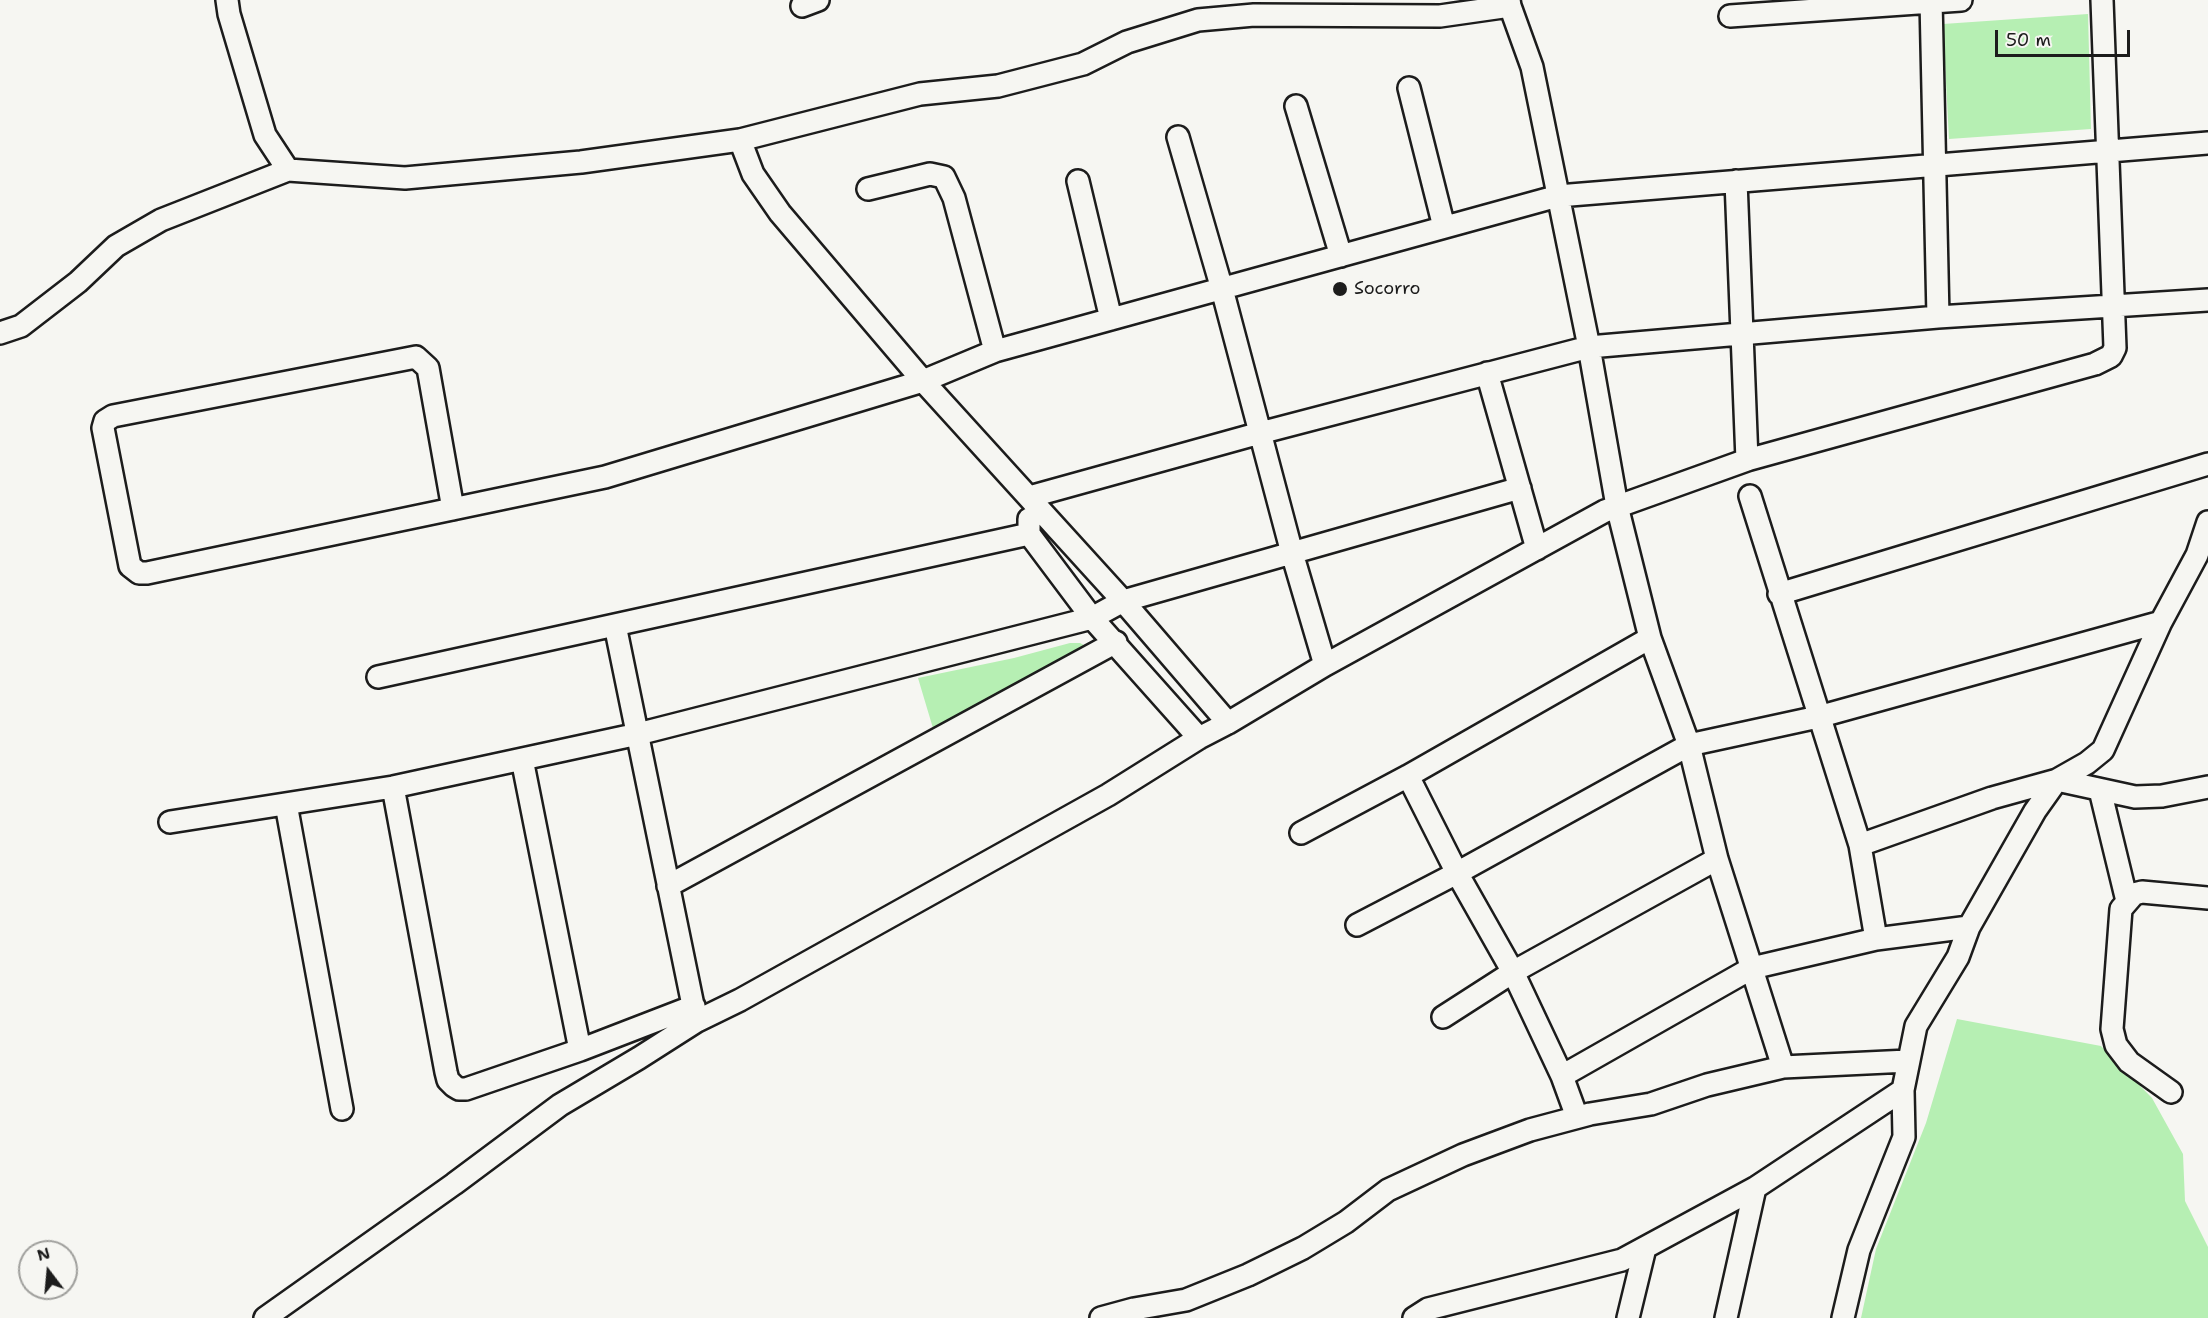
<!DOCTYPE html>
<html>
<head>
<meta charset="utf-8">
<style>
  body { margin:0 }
  #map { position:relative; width:2208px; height:1318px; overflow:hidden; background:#f6f6f2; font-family:"Shantell Sans",sans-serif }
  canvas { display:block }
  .north { position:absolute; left:18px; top:1240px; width:60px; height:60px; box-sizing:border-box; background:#f6f6f2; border:2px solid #9f9f9c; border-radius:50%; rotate:344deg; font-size:16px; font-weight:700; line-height:24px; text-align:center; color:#1c1c1c }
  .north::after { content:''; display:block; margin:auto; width:21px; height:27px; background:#1c1c1c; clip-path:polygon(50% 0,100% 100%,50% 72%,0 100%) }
  .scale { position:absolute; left:1995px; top:30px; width:135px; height:27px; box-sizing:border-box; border:3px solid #1c1c1c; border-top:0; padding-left:8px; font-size:18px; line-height:21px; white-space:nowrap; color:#1c1c1c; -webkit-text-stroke:4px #f6f6f2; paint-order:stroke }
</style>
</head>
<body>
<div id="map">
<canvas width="2208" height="1318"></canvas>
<div class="north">N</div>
<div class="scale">50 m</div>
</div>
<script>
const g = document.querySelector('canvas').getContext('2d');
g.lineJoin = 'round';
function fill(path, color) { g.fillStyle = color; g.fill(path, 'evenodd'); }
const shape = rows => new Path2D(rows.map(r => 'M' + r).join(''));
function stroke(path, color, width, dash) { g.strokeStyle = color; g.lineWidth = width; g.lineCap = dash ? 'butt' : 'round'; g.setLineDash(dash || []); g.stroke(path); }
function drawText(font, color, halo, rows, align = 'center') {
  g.font = font + ' "Shantell Sans",sans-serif'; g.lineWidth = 4.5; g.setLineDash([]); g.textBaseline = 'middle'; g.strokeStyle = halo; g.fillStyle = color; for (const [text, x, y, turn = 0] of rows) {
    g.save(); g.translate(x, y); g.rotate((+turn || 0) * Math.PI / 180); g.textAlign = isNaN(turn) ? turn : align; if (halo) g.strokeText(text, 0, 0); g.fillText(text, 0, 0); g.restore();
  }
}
const green = shape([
  [2088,14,2091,129,1949,139,1943,24],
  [1070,643,1080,643,1086,646,1088,653,938,745,918,678,1014,658],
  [1957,1019,2101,1046,2152,1098,2183,1154,2185,1201,2208,1247,2208,1318,1861,1318,1876,1249,1926,1123]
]);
const minor = shape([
  [227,0,229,14,265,135,288,170],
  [1509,0,1510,6,1532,67,1589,347,1617,506,1650,638,1689,745,1717,859,1783,1067],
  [1931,0,1938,317],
  [802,6,818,0],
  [1730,16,1961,0],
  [1409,88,1444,227],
  [1296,106,1341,256],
  [1178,137,1222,289,1292,553,1325,665],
  [740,140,753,174,780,213,923,381,1123,601,1228,723],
  [1078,181,1111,319],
  [1736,181,1747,460],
  [868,189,930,174,944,177,954,198,995,351],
  [0,333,21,326,78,282,116,246,161,220,288,170,405,178,581,162,740,140,920,94,998,86,1083,64,1127,42,1198,20,1254,15,1440,16,1510,6],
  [1487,373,1537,549],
  [1750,496,1860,845,1876,939],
  [1029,497,1260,433,1589,347,1938,317,2208,300],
  [453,509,428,368,416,357,113,416,105,421,103,428,130,566,139,573,147,573,605,477,923,381,995,351,1558,196,2208,143],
  [1029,519,1029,534,1092,618,1123,601,1520,488],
  [1779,594,2208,464],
  [615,625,696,1020],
  [378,677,1029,534],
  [522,759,580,1050],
  [1408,776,1457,873,1513,972,1562,1076,1577,1117],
  [393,787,446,1072,448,1080,454,1086,459,1089,466,1089,580,1050,694,1006],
  [2100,790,2127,901],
  [286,804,342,1109],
  [170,822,393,787,638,734,1092,618,1199,738],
  [1301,833,1408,776,1650,638],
  [1860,845,1992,798,2057,780,2135,797,2162,796,2208,787],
  [668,886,1116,642],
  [1357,925,1457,873,1689,745,1818,717,2161,622],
  [1443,1017,1513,972,1717,859],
  [1562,1076,1752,968,1876,939,1969,927],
  [2171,1092,2129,1062,2116,1045,2112,1029,2121,909,2134,894,2142,892,2208,898],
  [265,1318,454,1184,560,1105,639,1058,697,1021,740,1000,1108,795,1199,738,1228,723,1325,665,1605,511,1747,460,2095,364,2111,356,2115,348,2102,0],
  [1101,1318,1134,1309,1186,1300,1248,1275,1303,1248,1346,1222,1388,1190,1463,1155,1530,1130,1590,1114,1651,1104,1707,1085,1783,1067,1908,1061],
  [1414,1318,1428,1309,1622,1260,1755,1188,1903,1090],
  [1628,1318,1645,1248],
  [1726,1318,1755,1188],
  [1843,1318,1859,1250,1904,1137,1903,1090,1916,1026,1958,957,1969,927,2035,811,2057,780,2087,763,2103,750,2161,622,2197,555,2208,522]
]);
const markers = [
  [1340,289,8,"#1c1c1c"]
];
const poiNames = [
  ["Socorro",1354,289]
];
fill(green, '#b6efb3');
stroke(minor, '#1c1c1c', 26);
stroke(minor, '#f6f6f2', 21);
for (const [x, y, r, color] of markers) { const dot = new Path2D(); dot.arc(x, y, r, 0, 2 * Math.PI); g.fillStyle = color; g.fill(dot); stroke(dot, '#f6f6f2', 2); }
drawText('18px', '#1c1c1c', '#f6f6f2', poiNames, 'left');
</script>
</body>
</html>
